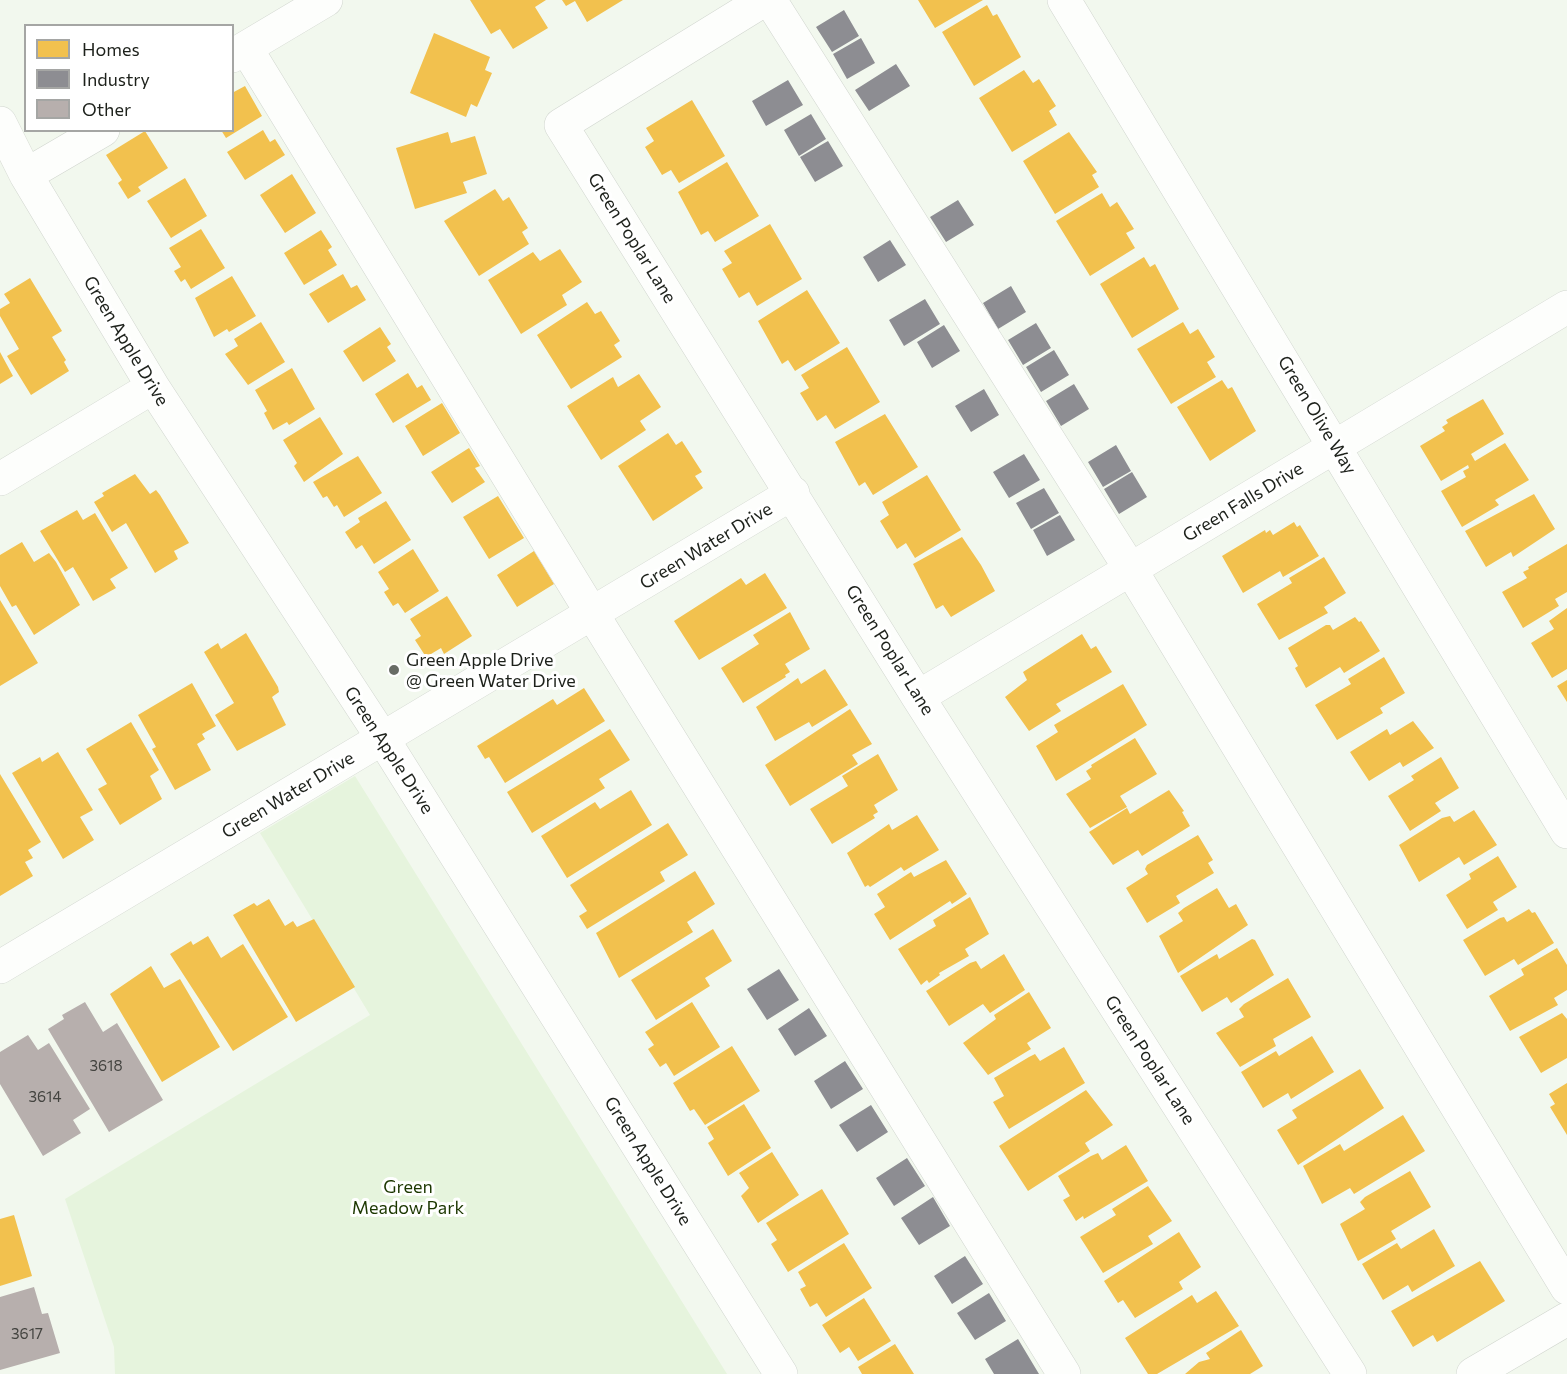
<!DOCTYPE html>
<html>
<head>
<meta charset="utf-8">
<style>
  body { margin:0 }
  #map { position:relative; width:1567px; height:1374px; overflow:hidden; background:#f2f8ee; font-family:Commissioner,sans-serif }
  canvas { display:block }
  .legend { position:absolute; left:24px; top:24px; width:210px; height:108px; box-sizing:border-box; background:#fff; border:2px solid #a5a6a4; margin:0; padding:8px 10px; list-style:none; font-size:18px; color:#1d211b }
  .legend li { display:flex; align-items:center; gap:12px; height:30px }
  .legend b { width:30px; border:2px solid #a5a6a4 }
</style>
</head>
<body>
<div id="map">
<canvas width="1567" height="1374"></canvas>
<ul class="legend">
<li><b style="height:16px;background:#f2c14e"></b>Homes</li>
<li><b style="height:16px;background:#8d8d92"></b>Industry</li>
<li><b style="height:16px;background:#b7afad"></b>Other</li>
</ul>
</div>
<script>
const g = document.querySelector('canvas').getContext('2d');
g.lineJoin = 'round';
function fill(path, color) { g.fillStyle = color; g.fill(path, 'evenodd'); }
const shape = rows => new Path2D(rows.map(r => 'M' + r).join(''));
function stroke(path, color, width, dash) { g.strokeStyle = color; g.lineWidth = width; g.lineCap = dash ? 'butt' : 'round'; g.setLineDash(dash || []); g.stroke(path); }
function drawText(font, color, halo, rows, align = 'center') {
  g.font = font + ' Commissioner,sans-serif'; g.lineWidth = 6; g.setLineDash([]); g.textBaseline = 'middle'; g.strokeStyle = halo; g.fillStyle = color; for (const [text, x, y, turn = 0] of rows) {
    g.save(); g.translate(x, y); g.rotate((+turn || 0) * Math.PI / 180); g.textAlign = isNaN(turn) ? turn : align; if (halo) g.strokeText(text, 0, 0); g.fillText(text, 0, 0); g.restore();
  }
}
const green = shape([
  [355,776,727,1374,115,1374,114,1347,65,1199,370,1015,260,833]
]);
const homes = shape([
  [470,0,546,0,535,7,548,28,513,49,500,29,491,34],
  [562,0,623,0,587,22,575,1,566,6],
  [918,0,983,0,935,28],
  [987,5,993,16,997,14,1021,57,974,86,942,32],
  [434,33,490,57,485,70,492,73,477,107,471,104,466,117,410,93],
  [1024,70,1033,83,1039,79,1056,106,1049,111,1057,125,1012,152,979,98],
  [245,86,262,116,226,138,221,130,232,130,232,93],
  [692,100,725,156,679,183,671,170,662,175,645,147,654,141,646,128],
  [263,130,270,142,275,139,285,155,245,180,227,152],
  [145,131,168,168,138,187,141,191,128,199,118,183,122,180,106,155],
  [448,132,451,143,475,136,487,174,463,182,467,193,415,209,396,148],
  [1069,132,1097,172,1092,175,1099,187,1055,214,1023,161],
  [727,162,759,216,715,242,708,231,701,235,678,192],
  [292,174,316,213,285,233,260,195],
  [185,178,207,216,171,238,147,201],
  [495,189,503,201,509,197,528,228,522,232,529,244,479,276,444,221],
  [1102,193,1110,207,1117,202,1134,229,1126,233,1135,248,1090,276,1056,221],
  [770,224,802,279,757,306,749,292,739,298,722,269,732,263,724,251],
  [201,229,225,268,191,289,185,279,181,282,174,271,181,267,169,248],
  [321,230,332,247,328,250,337,265,304,285,284,253],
  [560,249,582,282,562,295,567,305,521,334,488,280,533,252,540,261],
  [1144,257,1150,267,1155,264,1179,309,1132,338,1100,284],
  [343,274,351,288,357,285,366,300,328,323,309,294],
  [232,276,256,316,229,332,227,329,214,337,195,298],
  [30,278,62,331,52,337,66,360,64,362,69,371,31,395,7,356,19,349,0,316,0,309,10,303,4,294],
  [807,290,840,343,795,371,788,360,782,364,758,321],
  [587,302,595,314,601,311,620,341,614,345,622,357,571,389,537,335],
  [261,322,285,362,248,385,225,354,238,346,234,339],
  [1183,322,1190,334,1198,329,1215,357,1207,362,1216,377,1171,404,1137,349],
  [380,327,391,344,387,347,396,361,363,382,343,351],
  [847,347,880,402,835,429,826,415,817,421,800,393,809,388,801,375],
  [0,352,13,376,0,384],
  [292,368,315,409,289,425,287,422,273,430,264,413,267,411,255,390],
  [408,373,417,388,422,385,431,400,393,423,375,394],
  [639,374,661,407,640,421,646,430,601,460,567,406,613,377,618,387],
  [1222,380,1228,389,1232,387,1256,431,1210,461,1177,407],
  [1483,399,1504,434,1471,454,1475,461,1505,443,1529,480,1495,500,1499,505,1462,527,1441,491,1466,477,1463,471,1469,468,1468,465,1441,481,1420,446,1445,431,1442,427,1448,423,1446,420],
  [442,403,460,433,423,456,405,426],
  [885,414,918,467,873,495,865,482,859,486,835,442],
  [320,417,343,454,304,482,294,466,297,463,283,440],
  [668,433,676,445,682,441,702,472,695,476,703,488,653,521,618,466],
  [469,448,480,466,475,468,485,482,452,503,431,472],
  [358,456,382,493,344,517,337,505,334,507,327,496,323,498,313,482],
  [135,474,150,494,156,490,160,495,189,543,174,551,178,559,155,573,126,523,112,532,94,502,104,496,102,493],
  [927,475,961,530,915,558,906,543,897,549,880,521,889,515,882,502],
  [1534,494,1555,529,1513,557,1511,552,1486,567,1465,531],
  [498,496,524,538,489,559,463,517],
  [386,501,411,540,374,564,362,545,356,549,345,532,360,522,358,518],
  [77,510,83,520,95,513,128,568,110,579,116,588,93,601,73,567,65,572,40,531],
  [1294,522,1297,527,1300,525,1319,556,1283,577,1280,571,1243,593,1222,556,1265,530,1266,533,1270,530,1273,535],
  [962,537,981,565,995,591,951,617,943,605,936,609,913,564],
  [22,542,34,562,49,553,56,562,80,605,34,635,16,605,12,607,0,586,0,555],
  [1567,544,1567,592,1555,599,1559,606,1523,628,1502,592,1527,578,1523,572,1529,569,1528,567],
  [413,549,439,591,405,613,398,603,393,606,384,592,389,589,378,572],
  [534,551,554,584,517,607,497,575],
  [1324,557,1346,593,1324,607,1328,613,1279,640,1257,604,1292,583,1289,578],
  [765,573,787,608,699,660,674,621,741,578,746,585],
  [447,596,472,636,444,654,441,648,426,657,415,640,421,636,410,619],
  [0,600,38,663,0,686],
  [1567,608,1567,669,1552,678,1531,643,1554,629,1549,621],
  [790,612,810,649,785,664,790,672,785,675,786,677,743,703,721,668,759,644,753,635],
  [1355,617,1359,622,1361,621,1380,651,1344,673,1340,667,1306,688,1295,668,1298,666,1288,648,1326,625,1330,625,1333,630],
  [246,633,278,687,279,692,272,697,286,725,237,751,215,715,234,703,204,652,218,643,221,649],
  [1082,634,1091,649,1096,646,1112,672,1056,704,1061,711,1029,731,1005,697,1027,680,1023,672],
  [1384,657,1405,693,1380,708,1383,713,1337,740,1315,705,1351,684,1348,679],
  [825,669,848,705,812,727,809,722,775,741,756,707,798,678,801,684],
  [1567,680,1567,702,1557,686],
  [192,683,216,726,202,734,205,739,197,744,211,770,175,790,152,749,156,747,138,715],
  [1123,684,1147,725,1056,781,1036,746,1058,732,1054,725],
  [584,688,605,721,505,783,489,757,485,759,477,746,553,699,557,705],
  [850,709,872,744,852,755,858,764,790,806,765,765],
  [1413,721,1434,748,1403,767,1400,762,1369,781,1350,752,1387,729,1390,735],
  [131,722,159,770,150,776,162,799,120,825,98,789,107,784,86,749],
  [610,729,630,760,599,779,605,788,532,833,507,792],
  [1135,738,1157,774,1120,796,1127,807,1090,828,1066,794,1091,779,1086,771,1092,767,1091,765],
  [58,752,93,810,80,817,94,840,63,859,12,773,40,757,42,762],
  [878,754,898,790,874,805,878,812,873,815,875,818,832,844,810,809,848,786,842,776],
  [1441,757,1459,788,1435,803,1441,811,1410,831,1388,796,1414,780,1411,776],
  [0,774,41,842,28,850,33,858,25,862,33,876,0,896],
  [631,790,652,825,567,878,541,836,595,802,600,809],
  [1169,790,1184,811,1182,812,1190,826,1142,856,1138,850,1113,865,1089,832,1127,808,1130,814],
  [1474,810,1497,845,1464,865,1459,857,1419,882,1399,845,1442,818,1450,816,1454,822],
  [917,815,939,850,904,871,901,867,870,887,868,885,865,887,847,853,889,824,892,830],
  [668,823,688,855,660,872,665,881,587,929,579,916,587,911,570,885],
  [1198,835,1213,860,1208,863,1214,873,1176,896,1180,903,1147,923,1126,888,1148,874,1145,869,1147,865],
  [1498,856,1517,887,1493,902,1498,910,1467,929,1446,895,1471,879,1469,874],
  [946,860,967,894,952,904,950,901,890,940,874,914,885,907,877,894,911,872,914,877],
  [695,871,715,904,687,922,693,932,619,978,596,933],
  [1217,888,1229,908,1236,904,1248,925,1178,973,1159,936,1183,921,1178,913,1184,908],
  [970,897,989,934,965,949,969,956,939,973,940,975,929,983,927,980,921,985,898,949,936,926,933,920],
  [269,899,285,926,293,921,297,927,314,919,355,987,296,1022,233,915,254,903,257,906],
  [1529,909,1532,913,1535,912,1554,943,1518,965,1514,959,1485,976,1463,940,1500,918,1504,917,1507,922],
  [713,929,732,961,705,978,710,986,656,1020,631,980],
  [208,936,221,958,243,944,288,1017,233,1051,170,954,191,941,193,945],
  [1252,939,1255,940,1274,975,1231,1003,1227,997,1202,1012,1180,976,1217,954,1219,959],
  [1557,948,1567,965,1567,990,1554,998,1558,1005,1510,1031,1489,996,1524,975,1521,969],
  [1004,954,1025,990,990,1013,983,1004,949,1026,926,991,970,963,976,961,981,969],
  [151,966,164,988,180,979,220,1047,162,1082,110,994],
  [1288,978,1311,1017,1273,1039,1276,1046,1240,1067,1216,1033,1244,1017,1239,1009,1244,1004],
  [1029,992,1051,1028,1027,1043,1031,1049,988,1075,963,1043,996,1019,994,1015],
  [692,1002,720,1047,674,1076,666,1063,660,1067,648,1049,654,1045,645,1032],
  [1562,1013,1567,1019,1567,1058,1541,1073,1519,1037],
  [1312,1036,1334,1072,1291,1099,1288,1093,1263,1108,1241,1072,1276,1051,1279,1056],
  [732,1046,760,1091,705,1125,694,1109,690,1111,673,1083],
  [1064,1047,1085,1083,1009,1129,993,1102,1004,1096,994,1078,1029,1057,1035,1054,1040,1061],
  [1360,1069,1384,1108,1298,1165,1277,1130,1297,1118,1292,1110],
  [1567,1083,1567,1135,1550,1107,1555,1104,1549,1094],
  [1086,1090,1113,1125,1085,1143,1090,1151,1028,1191,999,1146],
  [744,1104,771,1148,728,1176,708,1143,714,1139,707,1127],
  [1403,1115,1425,1151,1354,1194,1350,1188,1322,1204,1303,1166,1340,1144,1344,1151],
  [1126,1145,1148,1181,1084,1219,1083,1216,1076,1221,1063,1200,1070,1196,1058,1176,1091,1156,1098,1153,1102,1160],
  [772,1152,799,1195,758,1223,741,1196,749,1188,739,1173],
  [1410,1171,1431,1207,1391,1231,1396,1239,1358,1261,1340,1224,1365,1209,1360,1202,1365,1197],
  [1148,1186,1172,1221,1148,1236,1153,1244,1103,1273,1080,1237,1116,1215,1112,1209],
  [822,1189,849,1234,788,1272,771,1244,777,1240,766,1223],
  [14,1215,32,1276,0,1286,0,1219],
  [1434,1229,1455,1266,1412,1292,1408,1285,1383,1300,1362,1264,1397,1243,1401,1249],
  [1179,1232,1201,1267,1179,1282,1183,1289,1135,1318,1123,1300,1118,1303,1104,1281],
  [844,1243,872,1288,826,1317,817,1303,810,1307,800,1289,806,1286,798,1272],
  [1480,1261,1505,1301,1437,1342,1433,1335,1413,1347,1391,1311],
  [1216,1291,1239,1326,1157,1374,1148,1374,1125,1338,1192,1295,1197,1303],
  [864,1298,891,1341,858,1361,849,1347,840,1353,822,1325],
  [1241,1330,1263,1366,1250,1374,1185,1374,1199,1362,1210,1359,1206,1353],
  [895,1344,914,1374,862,1374,858,1367]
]);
const industry = shape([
  [844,10,859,36,832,52,816,27],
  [861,38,875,63,847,79,833,54],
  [896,64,910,86,869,111,855,90],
  [788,80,803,105,766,126,752,101],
  [811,114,826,139,799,156,784,130],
  [828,141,843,166,815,182,800,157],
  [958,200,974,225,946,242,930,217],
  [890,240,906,265,878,282,863,257],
  [1011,286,1026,312,998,329,983,303],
  [925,299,940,324,904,346,889,320],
  [1036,323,1051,348,1023,365,1008,340],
  [944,325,960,351,932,368,917,342],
  [1054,350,1069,375,1041,392,1026,367],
  [1074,384,1089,409,1061,426,1046,401],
  [984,389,999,415,971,432,955,406],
  [1116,445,1131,471,1103,487,1088,462],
  [1024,454,1040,480,1009,498,993,472],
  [1132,472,1147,497,1119,514,1104,489],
  [1044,488,1059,513,1031,529,1016,503],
  [1060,515,1075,540,1047,556,1033,530],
  [779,969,799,1000,767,1020,747,989],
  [809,1008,827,1036,795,1056,778,1029],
  [845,1061,863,1089,831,1109,814,1081],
  [871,1105,888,1132,857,1152,839,1125],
  [907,1158,925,1186,894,1206,876,1178],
  [933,1197,950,1226,919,1245,901,1218],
  [965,1256,983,1284,952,1304,934,1276],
  [989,1293,1006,1321,975,1340,957,1313],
  [1018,1339,1039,1374,994,1374,985,1359]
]);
const building = shape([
  [85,1002,103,1032,117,1023,163,1100,109,1132,48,1029,64,1019,62,1015],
  [28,1035,38,1050,49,1043,90,1109,73,1120,81,1133,43,1156,0,1084,0,1052],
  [34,1287,42,1314,48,1313,60,1353,0,1370,0,1297]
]);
const minor = shape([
  [764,0,561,125,918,697,1350,1374],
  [770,0,1131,570,1567,1288],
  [1064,0,1567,832],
  [246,48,593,615,1064,1374],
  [232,56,326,0],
  [0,123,26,175,153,387,383,739,781,1374],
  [26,175,103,130],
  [0,479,153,387],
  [918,697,1567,307],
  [0,967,793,493],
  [1473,1374,1567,1319]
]);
const markers = [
  [394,670,6,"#686c65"]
];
const numberNames = [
  ["3618",106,1066],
  ["3614",45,1097],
  ["3617",27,1334]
];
const streetNames = [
  ["Green Poplar Lane",632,238,58],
  ["Green Apple Drive",126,341,59],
  ["Green Olive Way",1317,415,59],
  ["Green Falls Drive",1243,502,-31],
  ["Green Water Drive",706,546,-31],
  ["Green Poplar Lane",890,650,58],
  ["Green Apple Drive",389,750,57],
  ["Green Water Drive",288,795,-31],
  ["Green Poplar Lane",1150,1060,57],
  ["Green Apple Drive",648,1161,58]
];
const poiNames = [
  ["Green Apple Drive",406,660],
  ["@ Green Water Drive",406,681]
];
const parkNames = [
  ["Green",408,1187],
  ["Meadow Park",408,1208]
];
fill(green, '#e6f4dd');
fill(homes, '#f2c14e');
fill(industry, '#8d8d92');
fill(building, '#b7afad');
stroke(minor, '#d0d5ce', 34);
stroke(minor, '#fdfefc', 33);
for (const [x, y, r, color] of markers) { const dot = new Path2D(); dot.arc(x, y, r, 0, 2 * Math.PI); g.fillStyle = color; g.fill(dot); stroke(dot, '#fff', 2); }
drawText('15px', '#444440', null, numberNames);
drawText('18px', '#1d211b', '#fff', streetNames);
drawText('18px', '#1d211b', '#fff', poiNames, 'left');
drawText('18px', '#1c3700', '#fff', parkNames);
</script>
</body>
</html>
